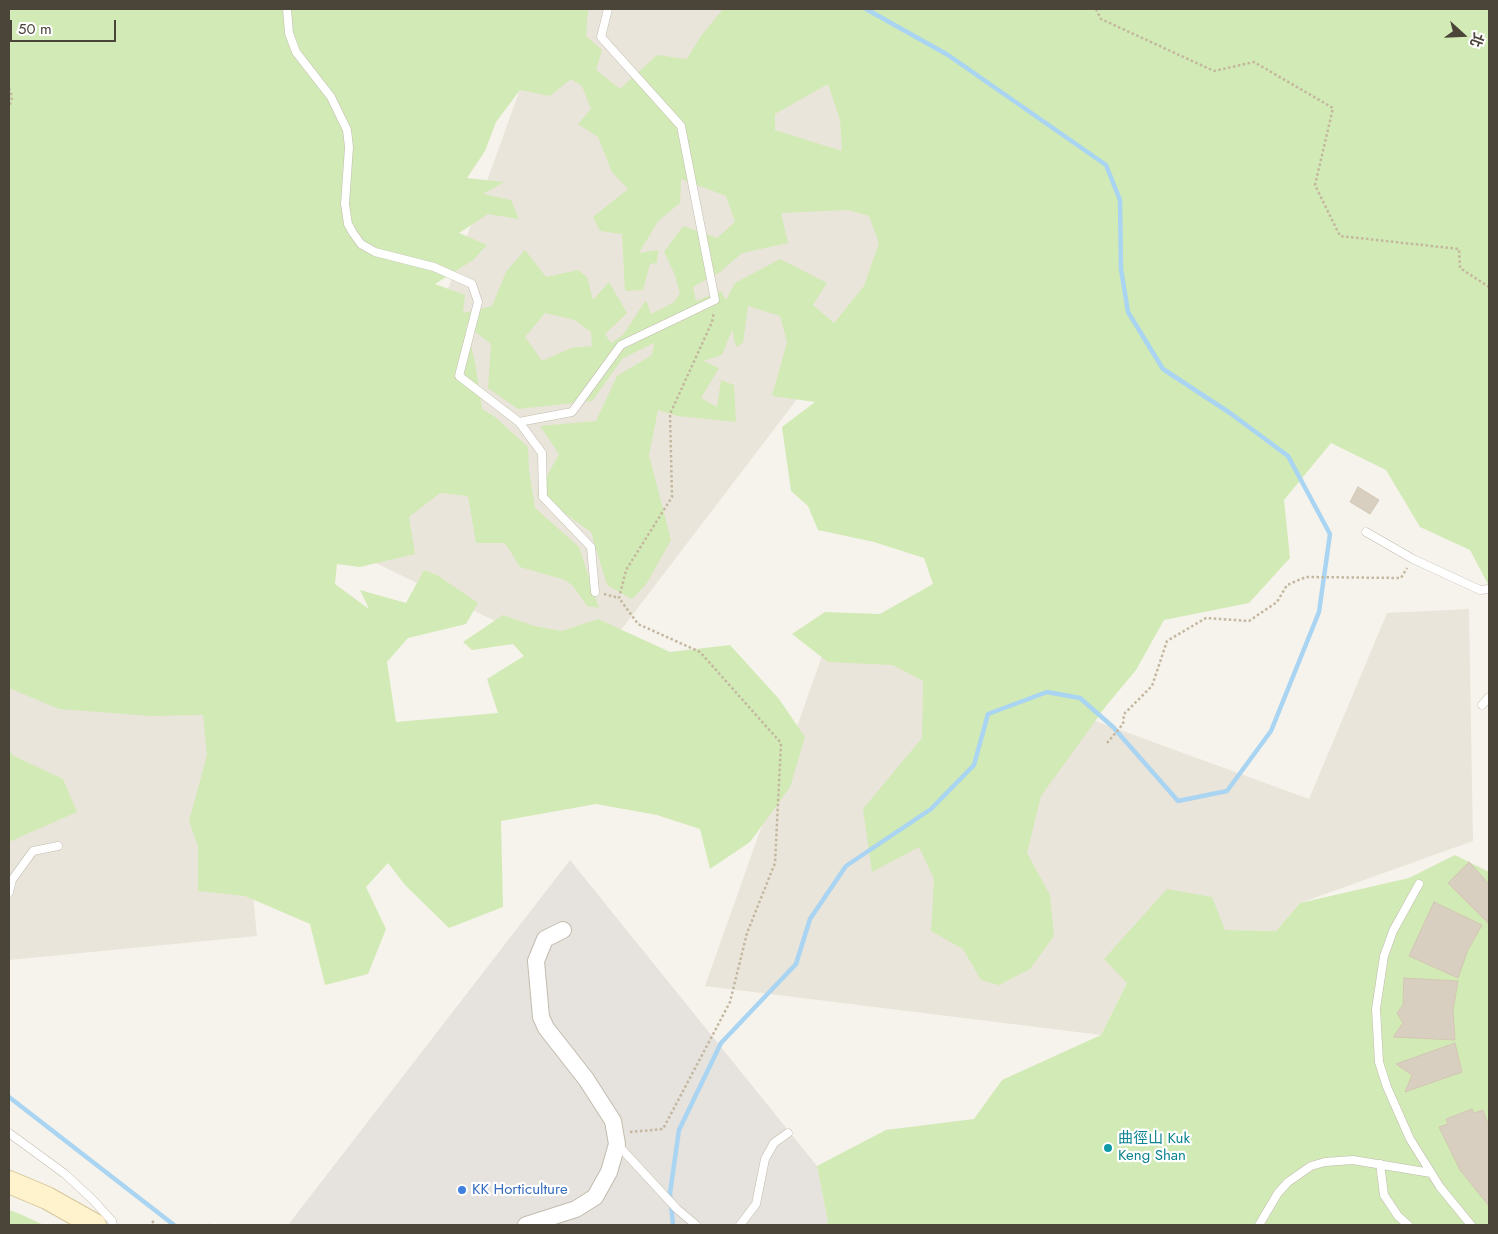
<!DOCTYPE html>
<html>
<head>
<meta charset="utf-8">
<style>
  body { margin:0 }
  #map { position:relative; width:1498px; height:1234px; overflow:hidden; background:#f6f3ec; font-family:Jost,"Noto Sans TC",sans-serif }
  canvas { display:block }
  .frame { position:absolute; inset:0; border:10px solid #4b4439; pointer-events:none }
  .north { position:absolute; left:1438px; top:10px; width:50px; height:50px; -webkit-text-stroke:4px #fff; paint-order:stroke; rotate:110deg; font-size:14px; font-weight:700; line-height:20px; text-align:center; color:#4b4439 }
  .north::after { content:''; display:block; margin:auto; width:18px; height:22px; background:#4b4439; clip-path:polygon(50% 0,100% 100%,50% 72%,0 100%) }
  .scale { position:absolute; left:10px; top:20px; width:106px; height:22px; box-sizing:border-box; border:2px solid #4b4439; border-top:0; padding-left:6px; font-size:15px; line-height:18px; white-space:nowrap; color:#4b4439; -webkit-text-stroke:4px #fff; paint-order:stroke }
</style>
</head>
<body>
<div id="map">
<canvas width="1498" height="1234"></canvas>
<div class="frame"></div>
<div class="north">北</div>
<div class="scale">50 m</div>
</div>
<script>
const g = document.querySelector('canvas').getContext('2d');
g.lineJoin = 'round';
function fill(path, color) { g.fillStyle = color; g.fill(path, 'evenodd'); }
const shape = rows => new Path2D(rows.map(r => 'M' + r).join(''));
function stroke(path, color, width, dash) { g.strokeStyle = color; g.lineWidth = width; g.lineCap = dash ? 'butt' : 'round'; g.setLineDash(dash || []); g.stroke(path); }
function drawText(font, color, halo, rows, align = 'center') {
  g.font = font + ' Jost,"Noto Sans TC",sans-serif'; g.lineWidth = 4.5; g.setLineDash([]); g.textBaseline = 'middle'; g.strokeStyle = halo; g.fillStyle = color; for (const [text, x, y, turn = 0] of rows) {
    g.save(); g.translate(x, y); g.rotate((+turn || 0) * Math.PI / 180); g.textAlign = isNaN(turn) ? turn : align; if (halo) g.strokeText(text, 0, 0); g.fillText(text, 0, 0); g.restore();
  }
}
const residential = shape([
  [549,9,833,9,907,255,592,668,353,552],
  [1469,609,1473,841,1300,903,1276,931,1225,930,1127,983,1101,1035,705,986,833,625,1309,799,1387,613],
  [9,663,235,705,257,936,9,960]
]);
const industrial = shape([
  [570,860,817,1166,828,1222,824,1225,288,1225]
]);
const green = shape([
  [9,9,588,9,586,36,602,50,596,70,620,89,657,55,687,59,701,36,723,9,1489,9,1489,586,1470,550,1420,527,1386,470,1331,443,1284,500,1290,558,1249,603,1164,620,1136,670,1106,706,1041,796,1027,853,1050,895,1054,936,1030,969,999,985,981,980,963,949,931,931,934,879,919,847,872,872,863,809,922,738,923,681,893,665,828,662,792,634,825,612,880,614,933,584,924,558,874,542,818,530,808,506,791,491,782,427,815,402,772,396,787,342,780,316,748,306,743,343,736,347,732,330,722,355,703,361,719,368,701,398,717,407,721,380,734,385,736,422,678,416,658,410,649,455,671,540,647,583,632,599,607,585,591,532,537,494,559,454,540,426,596,421,617,376,652,355,654,343,623,358,592,401,518,409,488,388,491,344,466,325,475,362,482,409,495,417,528,447,529,470,535,508,579,547,599,608,587,606,573,586,565,580,520,567,505,543,476,543,468,496,440,493,409,517,415,554,360,567,337,564,335,584,369,609,360,590,406,603,424,570,437,575,478,603,466,624,408,638,387,662,396,722,498,713,487,679,524,656,513,644,472,650,463,642,503,615,534,626,562,631,598,619,670,652,730,645,779,699,805,737,790,787,750,842,710,869,700,829,657,815,596,804,501,821,503,907,449,928,405,885,388,863,366,887,386,929,368,974,325,985,310,924,245,896,198,891,198,846,189,821,207,755,203,715,151,716,59,709,9,688],
  [571,79,582,86,591,109,578,124,598,137,612,172,628,189,593,217,600,231,622,234,625,291,643,290,650,264,657,263,658,250,639,253,658,221,680,203,681,179,726,196,735,222,717,238,683,226,664,252,675,275,680,294,673,303,651,314,646,300,623,335,611,343,605,334,627,313,609,282,593,300,587,277,578,270,546,277,525,250,506,272,492,306,463,313,465,295,435,284,473,260,487,245,459,233,488,214,519,219,511,200,483,194,504,182,467,178,485,151,496,122,520,90,550,96],
  [828,84,840,120,842,151,775,130,775,114],
  [848,210,869,216,879,243,864,286,834,323,813,305,827,283,780,259,735,283,726,300,721,291,696,301,693,287,720,272,742,253,788,243,781,213],
  [545,313,575,320,591,332,592,346,571,348,542,361,525,337],
  [9,751,14,756,63,779,77,812,11,841,9,844],
  [1455,855,1489,872,1489,1225,824,1225,828,1222,817,1166,886,1130,974,1119,1002,1080,1101,1035,1127,983,1104,959,1167,889,1212,897,1225,930,1276,931,1300,903,1409,878],
  [9,1210,20,1214,44,1225,9,1225]
]);
const stream = shape([
  [9,1097,174,1225],
  [673,1225,670,1193,679,1130,721,1043,796,964,810,919,846,866,931,809,974,765,988,714,1047,692,1080,698,1113,727,1178,801,1227,791,1271,731,1319,612,1330,534,1288,456,1230,413,1163,369,1128,312,1121,269,1120,200,1106,165,948,55,866,9]
]);
const building = shape([
  [1358,487,1379,500,1370,514,1350,502,1358,487],
  [1469,862,1489,884,1489,924,1448,883,1469,862],
  [1434,902,1482,925,1468,950,1458,978,1409,956,1434,902],
  [1404,978,1458,981,1453,1010,1455,1040,1393,1037,1403,1023,1397,1013,1403,1005,1404,978],
  [1455,1043,1462,1072,1405,1092,1412,1075,1396,1064,1455,1043],
  [1472,1109,1474,1113,1483,1110,1489,1127,1489,1206,1460,1170,1439,1127,1448,1124,1446,1119,1472,1109]
]);
const path = shape([
  [1096,9,1101,19,1214,71,1254,62,1333,108,1315,185,1340,236,1459,249,1460,268,1489,287],
  [9,88,12,97,9,108],
  [604,594,619,598],
  [1107,743,1123,724,1124,714,1152,686,1167,641,1206,618,1249,621,1277,602,1287,585,1306,577,1401,578,1407,568],
  [630,1132,663,1129,730,1002,747,933,775,863,781,743,700,652,638,624,619,598,626,570,672,497,670,414,712,322,714,312],
  [152,1221,156,1225],
  [208,1225,209,1225]
]);
const lane = shape([
  [287,9,289,33,296,52,331,97,347,130,349,147,345,204,348,224,353,233,361,244,375,252,434,267,472,284,478,302,459,376,519,422,572,412,621,345,715,300,681,126,601,37,608,9],
  [519,422,542,453,543,497,591,547,595,592],
  [1366,532,1413,559,1480,590,1489,589],
  [1482,705,1489,697],
  [1419,884,1393,931,1384,956,1376,1009,1379,1062,1387,1087,1410,1139,1440,1187,1471,1225],
  [9,892,12,880,33,851,58,846],
  [9,1133,65,1174,93,1200,112,1221,113,1225],
  [617,1144,677,1209,696,1225],
  [1380,1164,1384,1195,1398,1216,1408,1225],
  [740,1225,756,1204,765,1159,774,1143,788,1133],
  [1259,1225,1278,1193,1288,1182,1311,1166,1325,1162,1353,1160,1431,1173]
]);
const street = shape([
  [526,1225,576,1209,595,1197,609,1172,617,1144,613,1121,586,1079,546,1028,541,1017,536,961,545,939,563,930]
]);
const secondary = shape([
  [9,1182,47,1198,95,1225]
]);
const markers = [
  [1108,1148,5,"#0f9aa8"],
  [462,1190,5,"#3f7fe0"]
];
const cultureNames = [
  ["曲徑山 Kuk",1118,1139],
  ["Keng Shan",1118,1156]
];
const shopNames = [
  ["KK Horticulture",472,1190]
];
fill(residential, '#eae5da');
fill(industrial, '#e6e2dd');
fill(green, '#d2eab5');
stroke(stream, '#a9d4f2', 4.5);
fill(building, '#d8cfc1');
stroke(building, '#d3c7b4', 1);
stroke(lane, '#c2bbae', 9);
stroke(street, '#c2bbae', 18);
stroke(secondary, '#d6c79b', 24);
stroke(path, '#c4b79f', 2.5, [2.5, 2.5]);
stroke(lane, '#fff', 8);
stroke(street, '#fff', 16);
stroke(secondary, '#fff3cd', 22);
for (const [x, y, r, color] of markers) { const dot = new Path2D(); dot.arc(x, y, r, 0, 2 * Math.PI); g.fillStyle = color; g.fill(dot); stroke(dot, '#fff', 2); }
drawText('15px', '#0d838f', '#fff', cultureNames, 'left');
drawText('15px', '#366cbe', '#fff', shopNames, 'left');
</script>
</body>
</html>
